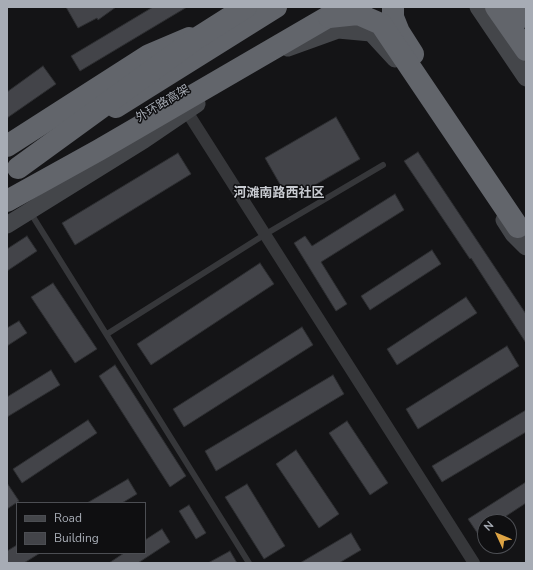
<!DOCTYPE html>
<html>
<head>
<meta charset="utf-8">
<style>
  body { margin:0 }
  #map { position:relative; width:533px; height:570px; overflow:hidden; background:#141416; font-family:"Nunito Sans",sans-serif }
  canvas { display:block }
  .frame { position:absolute; inset:0; border:8px solid #a7acb5; pointer-events:none }
  .legend { position:absolute; left:16px; top:502px; width:130px; height:52px; box-sizing:border-box; background:#0f0f11; border:1px solid #4c4e53; margin:0; padding:5px 7px; list-style:none; font-size:12px; color:#a7acb5 }
  .legend li { display:flex; align-items:center; gap:8px; height:20px }
  .legend b { width:20px; border:1px solid #4c4e53 }
  .north { position:absolute; left:477px; top:514px; width:40px; height:40px; box-sizing:border-box; background:#0f0f11; border:1px solid #4c4e53; border-radius:50%; rotate:314deg; font-size:11px; font-weight:700; line-height:16px; text-align:center; color:#a7acb5 }
  .north::after { content:''; display:block; margin:auto; width:14px; height:18px; background:#dea444; clip-path:polygon(50% 0,100% 100%,50% 72%,0 100%) }
</style>
</head>
<body>
<div id="map">
<canvas width="533" height="570"></canvas>
<div class="frame"></div>
<ul class="legend">
<li><b style="height:5px;background:#44464a"></b>Road</li>
<li><b style="height:11px;background:#434449"></b>Building</li>
</ul>
<div class="north">N</div>
</div>
<script>
const g = document.querySelector('canvas').getContext('2d');
g.lineJoin = 'round';
function fill(path, color) { g.fillStyle = color; g.fill(path, 'evenodd'); }
const shape = rows => new Path2D(rows.map(r => 'M' + r).join(''));
function stroke(path, color, width, dash) { g.strokeStyle = color; g.lineWidth = width; g.lineCap = dash ? 'butt' : 'round'; g.setLineDash(dash || []); g.stroke(path); }
function drawText(font, color, halo, rows, align = 'center') {
  g.font = font + ' "Nunito Sans","Noto Sans SC",sans-serif'; g.lineWidth = 3; g.setLineDash([]); g.textBaseline = 'middle'; g.strokeStyle = halo; g.fillStyle = color; for (const [text, x, y, turn = 0] of rows) {
    g.save(); g.translate(x, y); g.rotate((+turn || 0) * Math.PI / 180); g.textAlign = isNaN(turn) ? turn : align; if (halo) g.strokeText(text, 0, 0); g.fillText(text, 0, 0); g.restore();
  }
}
const building = shape([
  [66,7,116,7,98,20,97,18,78,28,66,7],
  [153,7,187,7,80,71,71,56,153,7],
  [43,66,56,84,7,118,7,92,43,66],
  [336,117,360,159,289,200,265,158,336,117],
  [418,152,526,314,526,343,471,258,470,259,404,161,418,152],
  [178,153,191,174,75,245,62,223,178,153],
  [395,194,404,210,321,262,347,304,336,311,294,243,305,236,312,246,395,194],
  [27,236,37,251,7,271,7,249,27,236],
  [432,250,441,264,370,310,361,296,432,250],
  [260,263,274,284,151,365,137,344,260,263],
  [53,283,97,349,75,363,31,297,53,283],
  [466,297,477,313,397,365,387,349,466,297],
  [19,321,27,333,7,346,7,328,19,321],
  [302,327,313,345,184,427,173,409,302,327],
  [507,346,519,366,418,429,406,409,507,346],
  [115,365,186,476,170,487,99,376,115,365],
  [51,370,60,385,7,417,7,397,51,370],
  [333,375,344,394,216,471,205,451,333,375],
  [526,410,526,432,442,482,432,466,526,410],
  [88,420,97,433,22,483,13,469,88,420],
  [347,421,388,483,370,495,329,433,347,421],
  [296,450,339,514,319,528,276,464,296,450],
  [128,479,137,494,122,503,87,503,128,479],
  [526,482,526,503,497,522,485,522,485,530,478,534,468,519,526,482],
  [7,483,19,501,7,509,7,483],
  [247,484,285,546,264,559,225,497,247,484],
  [189,505,206,533,196,539,179,511,189,505],
  [162,529,170,542,138,563,109,563,124,553,145,553,145,540,162,529],
  [351,533,361,550,339,563,300,563,351,533],
  [17,545,17,553,40,553,24,563,7,563,7,551,17,545],
  [230,551,237,563,208,563,230,551]
]);
const lane = shape([
  [30,212,249,563],
  [107,334,264,235,383,165]
]);
const street = shape([
  [185,112,191,118,474,563]
]);
const secondary = shape([
  [478,7,526,78],
  [288,48,338,30,371,33,395,59],
  [504,220,513,234,526,247],
  [7,225,144,140,197,104]
]);
const highway = shape([
  [393,7,393,17,399,32,413,54],
  [496,7,526,50],
  [519,7,526,17],
  [116,107,276,7],
  [7,146,149,55,189,38],
  [7,201,99,150,345,7]
]);
const highwayBridge = shape([
  [329,17,358,14,381,24,518,227],
  [18,168,194,40,246,7]
]);
const streetNames = [
  ["外环路高架",163,104,-31]
];
const neighbourhoodNames = [
  ["河滩南路西社区",279,194]
];
fill(building, '#434449');
stroke(building, '#2e2f32', 1);
stroke(lane, '#36373a', 6);
stroke(street, '#36373a', 12);
stroke(secondary, '#44464a', 17);
stroke(highway, '#62656b', 22);
stroke(highwayBridge, '#62656b', 22);
drawText('12px', '#a7acb5', '#0f0f11', streetNames);
drawText('bold 13px', '#c8cbd1', '#0f0f11', neighbourhoodNames);
</script>
</body>
</html>
